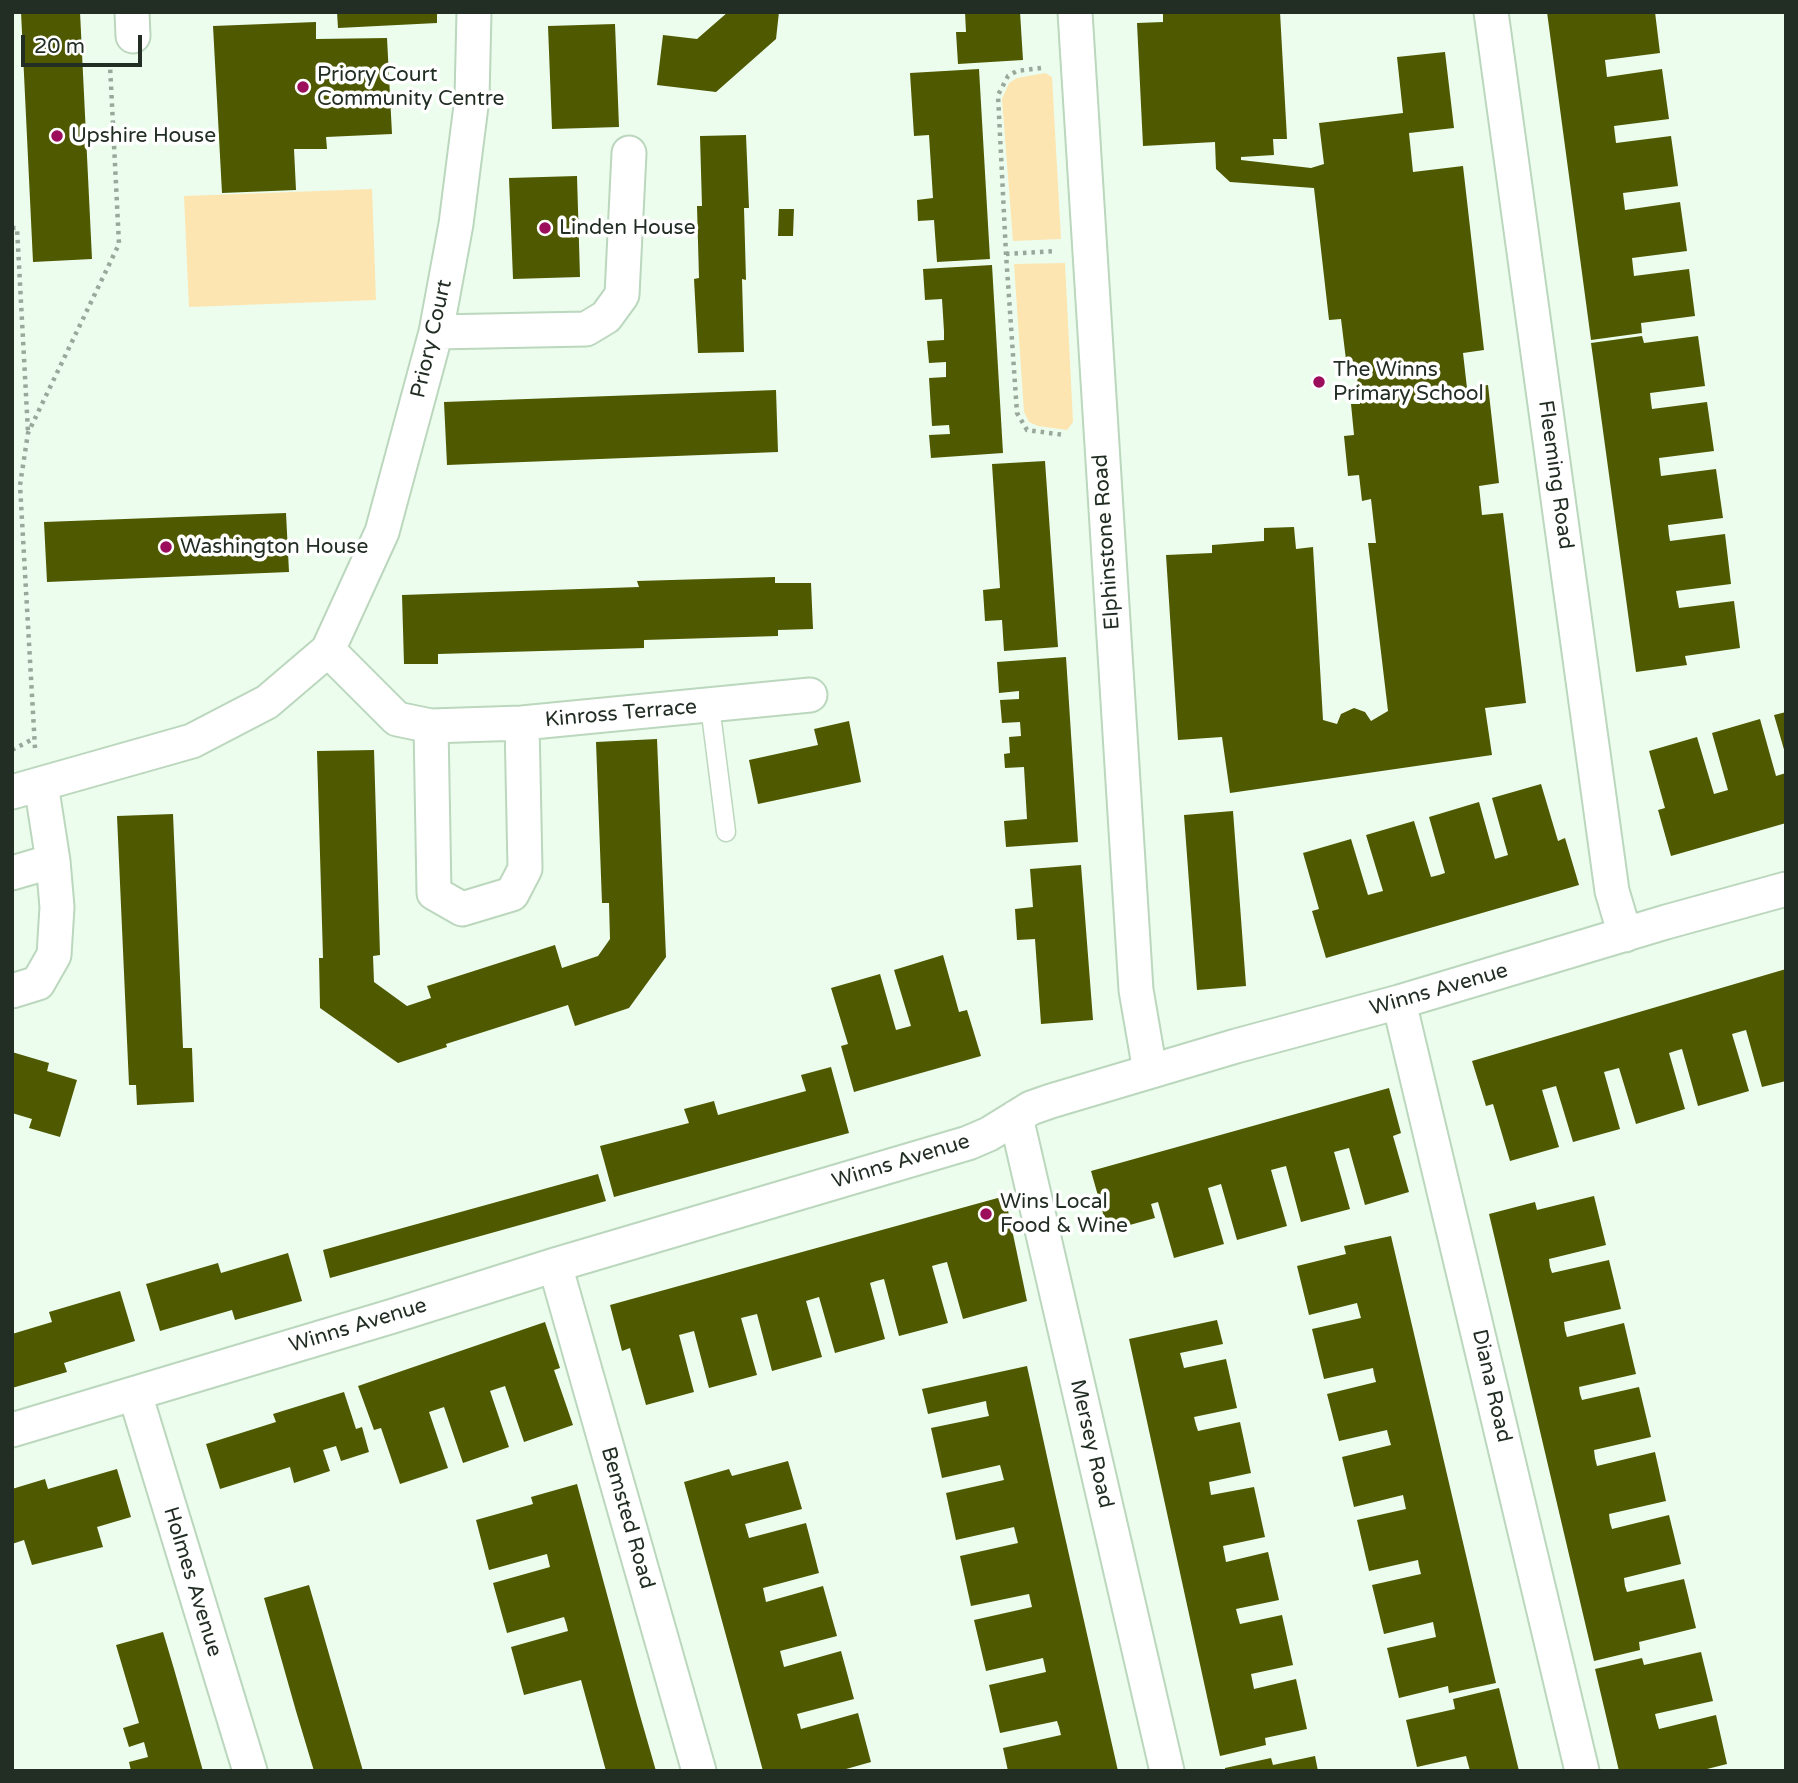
<!DOCTYPE html>
<html>
<head>
<meta charset="utf-8">
<style>
  body { margin:0 }
  #map { position:relative; width:1798px; height:1783px; overflow:hidden; background:#ecfded; font-family:"Varela Round",sans-serif }
  canvas { display:block }
  .frame { position:absolute; inset:0; border:14px solid #222d23; pointer-events:none }
  .scale { position:absolute; left:21px; top:35px; width:121px; height:32px; box-sizing:border-box; border:4px solid #222d23; border-top:0; padding-left:9px; font-size:21px; line-height:24px; white-space:nowrap; color:#222d23; -webkit-text-stroke:5px #fff; paint-order:stroke }
</style>
</head>
<body>
<div id="map">
<canvas width="1798" height="1783"></canvas>
<div class="frame"></div>
<div class="scale">20 m</div>
</div>
<script>
const g = document.querySelector('canvas').getContext('2d');
g.lineJoin = 'round';
function fill(path, color) { g.fillStyle = color; g.fill(path, 'evenodd'); }
const shape = rows => new Path2D(rows.map(r => 'M' + r).join(''));
function stroke(path, color, width, dash) { g.strokeStyle = color; g.lineWidth = width; g.lineCap = dash ? 'butt' : 'round'; g.setLineDash(dash || []); g.stroke(path); }
function drawText(font, color, halo, rows, align = 'center') {
  g.font = font + ' "Varela Round",sans-serif'; g.lineWidth = 7; g.setLineDash([]); g.textBaseline = 'middle'; g.strokeStyle = halo; g.fillStyle = color; for (const [text, x, y, turn = 0] of rows) {
    g.save(); g.translate(x, y); g.rotate((+turn || 0) * Math.PI / 180); g.textAlign = isNaN(turn) ? turn : align; if (halo) g.strokeText(text, 0, 0); g.fillText(text, 0, 0); g.restore();
  }
}
const green = shape([
  [1045,73,1052,77,1061,239,1013,241,1002,99,1009,83,1017,78],
  [372,189,376,300,189,307,184,196],
  [1065,263,1073,422,1067,430,1038,426,1029,422,1024,412,1014,264]
]);
const building = shape([
  [21,12,80,12,92,259,33,262],
  [337,12,437,12,437,23,338,28],
  [728,12,779,12,776,39,716,92,657,85,663,35,697,39],
  [965,12,1020,12,1023,60,958,64,956,32,966,32],
  [1163,12,1280,12,1287,139,1273,139,1274,155,1241,157,1241,160,1311,168,1324,164,1319,123,1403,113,1397,57,1445,52,1454,128,1409,133,1413,172,1463,166,1484,350,1463,353,1467,388,1488,385,1499,483,1479,486,1482,515,1503,513,1526,703,1485,708,1492,755,1230,793,1222,737,1178,740,1166,555,1212,553,1212,545,1264,541,1264,528,1294,527,1296,549,1313,547,1323,720,1337,724,1341,714,1354,708,1365,712,1371,721,1388,711,1368,543,1376,543,1371,499,1362,501,1359,475,1348,476,1344,436,1354,435,1351,404,1360,404,1356,368,1347,368,1341,319,1329,320,1314,188,1230,182,1216,169,1215,142,1143,146,1137,23,1163,22],
  [1547,12,1655,12,1660,53,1605,60,1607,77,1662,69,1669,119,1614,126,1616,143,1671,136,1678,186,1623,193,1625,210,1680,202,1687,251,1632,258,1634,276,1689,269,1695,316,1641,323,1642,333,1591,340],
  [316,22,316,39,387,38,392,134,326,137,327,149,294,149,296,190,222,193,213,26],
  [615,24,619,127,552,129,548,26],
  [979,69,990,259,937,262,934,220,918,221,917,200,933,198,929,135,914,136,910,73],
  [746,135,749,208,744,208,746,280,742,279,744,352,698,353,694,279,699,278,697,206,702,206,700,136],
  [577,176,580,277,513,279,509,178],
  [779,209,794,209,793,236,778,236],
  [992,265,1003,453,931,458,929,435,950,434,949,425,932,426,929,378,946,377,946,362,929,363,927,341,944,340,944,331,942,299,925,300,923,269],
  [1642,336,1644,343,1698,336,1705,386,1650,393,1651,402,1652,409,1707,402,1714,451,1659,458,1661,476,1716,469,1723,518,1668,525,1669,535,1670,541,1725,534,1731,584,1676,591,1679,608,1734,601,1740,648,1685,656,1687,665,1636,672,1591,343],
  [776,390,778,452,447,465,444,402],
  [1045,461,1058,647,1004,651,1002,620,985,621,983,590,1000,588,992,464],
  [286,513,289,572,47,582,44,522],
  [775,577,775,583,811,583,813,629,778,630,778,636,644,640,644,648,438,654,438,664,404,664,402,595,639,587,637,581],
  [1066,657,1078,842,1006,847,1004,821,1027,819,1024,767,1005,768,1004,754,1010,753,1009,737,1021,736,1020,722,1002,723,1000,700,1019,699,1019,691,999,693,997,662],
  [1786,712,1786,753,1785,753,1774,715],
  [1760,719,1776,776,1786,773,1786,823,1671,856,1658,810,1665,808,1649,751,1697,737,1714,794,1728,790,1712,733],
  [849,721,861,782,758,804,749,760,818,745,814,729],
  [657,739,666,957,629,1008,575,1026,568,1005,446,1044,447,1047,398,1063,320,1008,319,958,323,958,317,751,374,750,380,955,373,956,374,982,407,1006,431,998,427,986,555,945,562,968,598,956,610,939,609,903,602,903,596,742],
  [1541,784,1558,841,1565,838,1579,885,1326,958,1312,911,1319,909,1303,853,1351,839,1368,895,1383,891,1366,835,1414,821,1431,877,1439,875,1445,873,1429,817,1479,802,1495,859,1508,855,1492,798],
  [1233,811,1246,986,1197,990,1184,815],
  [173,814,183,1048,192,1048,194,1102,137,1105,136,1085,129,1085,117,816],
  [1081,865,1093,1020,1041,1024,1035,939,1017,940,1015,909,1033,907,1030,869],
  [943,955,959,1012,967,1010,981,1056,854,1092,841,1046,848,1044,831,988,880,974,896,1030,911,1026,894,970],
  [1786,969,1786,1081,1762,1087,1746,1030,1732,1034,1749,1091,1698,1106,1682,1049,1675,1051,1669,1053,1685,1109,1636,1124,1619,1068,1604,1072,1620,1129,1573,1142,1556,1086,1542,1090,1559,1147,1510,1161,1493,1104,1486,1106,1472,1061],
  [12,1052,49,1063,47,1071,77,1080,60,1137,29,1128,32,1119,12,1113],
  [831,1067,849,1133,614,1197,600,1146,689,1123,684,1109,714,1101,718,1115,806,1091,801,1075],
  [1389,1088,1401,1133,1393,1136,1409,1192,1365,1205,1349,1148,1334,1152,1350,1209,1301,1222,1286,1166,1271,1170,1287,1226,1237,1240,1221,1184,1208,1188,1224,1244,1174,1258,1158,1202,1151,1204,1155,1218,1108,1231,1091,1171],
  [598,1174,606,1201,330,1278,323,1250],
  [1005,1196,1027,1301,963,1319,947,1262,939,1264,932,1266,948,1323,899,1336,884,1279,876,1281,870,1283,885,1339,835,1353,819,1297,806,1301,822,1357,772,1371,757,1314,741,1318,757,1375,709,1388,694,1331,679,1335,694,1392,646,1405,630,1348,622,1351,610,1305],
  [1594,1196,1606,1245,1549,1259,1550,1267,1552,1273,1609,1260,1621,1309,1564,1322,1565,1330,1567,1337,1624,1323,1636,1374,1579,1387,1580,1394,1582,1400,1639,1387,1651,1437,1594,1450,1595,1458,1597,1466,1655,1452,1666,1501,1609,1514,1610,1522,1612,1529,1669,1515,1681,1564,1624,1578,1625,1586,1627,1592,1684,1579,1696,1628,1639,1642,1640,1650,1594,1661,1489,1214,1535,1202,1537,1210],
  [1391,1236,1496,1683,1449,1693,1448,1686,1399,1698,1387,1648,1436,1637,1433,1622,1384,1634,1372,1585,1421,1574,1419,1566,1418,1560,1369,1571,1357,1520,1406,1509,1403,1495,1354,1507,1342,1457,1391,1445,1389,1438,1387,1430,1339,1441,1327,1394,1376,1382,1374,1374,1373,1368,1324,1379,1312,1329,1361,1318,1357,1303,1309,1315,1297,1266,1346,1254,1344,1246],
  [288,1253,302,1301,235,1320,232,1310,160,1331,146,1284,218,1263,221,1273],
  [120,1291,135,1341,64,1363,67,1372,12,1388,12,1334,52,1322,49,1312],
  [1217,1320,1223,1344,1180,1353,1184,1368,1226,1359,1237,1408,1194,1417,1196,1425,1198,1431,1240,1422,1251,1473,1209,1482,1211,1495,1254,1487,1265,1537,1223,1546,1226,1562,1268,1552,1279,1600,1236,1609,1238,1617,1240,1624,1282,1615,1293,1665,1251,1674,1254,1689,1296,1679,1307,1729,1265,1738,1266,1745,1220,1756,1129,1339],
  [545,1322,560,1368,554,1370,573,1425,524,1442,505,1386,490,1391,509,1447,463,1463,444,1407,429,1412,448,1468,400,1484,381,1428,374,1430,358,1386],
  [1027,1366,1055,1493,1118,1771,1008,1771,1003,1748,1061,1735,1059,1727,1057,1721,1000,1733,989,1685,1046,1672,1043,1658,986,1671,974,1620,1032,1607,1029,1594,971,1606,960,1556,1018,1543,1014,1527,956,1540,946,1493,1004,1480,1000,1465,942,1478,931,1428,989,1416,987,1408,986,1401,928,1414,922,1389],
  [344,1392,356,1429,362,1427,369,1452,341,1461,336,1446,323,1450,330,1471,294,1483,290,1467,220,1489,206,1444,276,1422,273,1414],
  [788,1461,802,1509,745,1524,749,1538,806,1523,819,1573,763,1588,766,1602,823,1586,837,1636,780,1651,784,1667,841,1651,854,1699,797,1714,801,1729,858,1713,871,1762,839,1771,763,1771,684,1482,729,1469,732,1476],
  [117,1469,131,1517,97,1527,103,1547,32,1565,24,1540,12,1544,12,1489,45,1479,48,1489],
  [577,1484,637,1705,656,1771,606,1771,581,1680,524,1695,511,1647,568,1631,566,1623,564,1617,507,1633,493,1583,550,1567,547,1554,489,1570,476,1520,533,1504,531,1497],
  [309,1585,331,1661,363,1771,314,1771,296,1711,264,1598],
  [163,1632,174,1669,203,1771,131,1771,129,1762,148,1757,144,1742,129,1747,123,1728,139,1723,116,1645],
  [1701,1652,1713,1701,1655,1714,1657,1722,1659,1729,1716,1715,1727,1764,1699,1771,1619,1771,1595,1669,1642,1658,1644,1665],
  [1499,1688,1519,1771,1470,1771,1466,1756,1417,1767,1406,1720,1455,1709,1453,1699],
  [1315,1756,1318,1771,1225,1771,1225,1768,1271,1758,1273,1765]
]);
const path = shape([
  [1041,68,1017,71,1008,76,998,95,1006,254,1017,413,1027,430,1064,435],
  [12,228,17,228,28,432],
  [1006,254,1055,251],
  [35,748,20,485,28,433,119,244,110,65],
  [12,750,33,739]
]);
const service = shape([
  [710,706,726,832]
]);
const minor = shape([
  [132,12,133,36],
  [1075,12,1136,990,1150,1071],
  [1491,12,1612,891,1625,935],
  [436,332,586,329,606,317,622,295,629,153],
  [328,650,397,719,431,726,522,723,810,695],
  [431,726,434,893,462,909,512,894,525,869,522,723],
  [41,784,53,861],
  [12,792,192,741,267,702,328,650,382,532,436,332,456,224,472,98,474,12],
  [12,873,53,861,57,907,54,955,38,983,12,991],
  [1399,1002,1582,1771],
  [1016,1117,1167,1771],
  [555,1265,699,1771],
  [135,1394,250,1771],
  [12,1430,393,1316,555,1265,968,1143,989,1134,1031,1108,1051,1101,1236,1046,1399,1002,1666,922,1786,889]
]);
const markers = [
  [303,87,7,"#9c0e5c"],
  [57,136,7,"#9c0e5c"],
  [545,228,7,"#9c0e5c"],
  [1319,382,7,"#9c0e5c"],
  [166,547,7,"#9c0e5c"],
  [986,1214,7,"#9c0e5c"]
];
const poiNames = [
  ["Priory Court",317,75],
  ["Community Centre",317,99],
  ["Upshire House",71,136],
  ["Linden House",559,228],
  ["The Winns",1333,370],
  ["Primary School",1333,394],
  ["Washington House",180,547],
  ["Wins Local",1000,1202],
  ["Food & Wine",1000,1226]
];
const streetNames = [
  ["Priory Court",432,339,-77],
  ["Fleeming Road",1555,475,82],
  ["Elphinstone Road",1107,542,-94],
  ["Kinross Terrace",621,714,-5],
  ["Winns Avenue",1439,990,-16],
  ["Winns Avenue",901,1162,-17],
  ["Winns Avenue",358,1326,-17],
  ["Diana Road",1491,1386,77],
  ["Mersey Road",1091,1444,77],
  ["Bemsted Road",627,1518,74],
  ["Holmes Avenue",192,1582,73]
];
fill(green, '#fde5b1');
fill(building, '#4f5900');
stroke(service, '#bbd7bd', 21);
stroke(minor, '#bbd7bd', 37);
stroke(path, '#9aa89b', 4.5, [3.5, 5]);
stroke(service, '#fff', 18);
stroke(minor, '#fff', 33);
for (const [x, y, r, color] of markers) { const dot = new Path2D(); dot.arc(x, y, r, 0, 2 * Math.PI); g.fillStyle = color; g.fill(dot); stroke(dot, '#fff', 2.5); }
drawText('21px', '#222d23', '#fff', poiNames, 'left');
drawText('21px', '#222d23', '#fff', streetNames);
</script>
</body>
</html>
